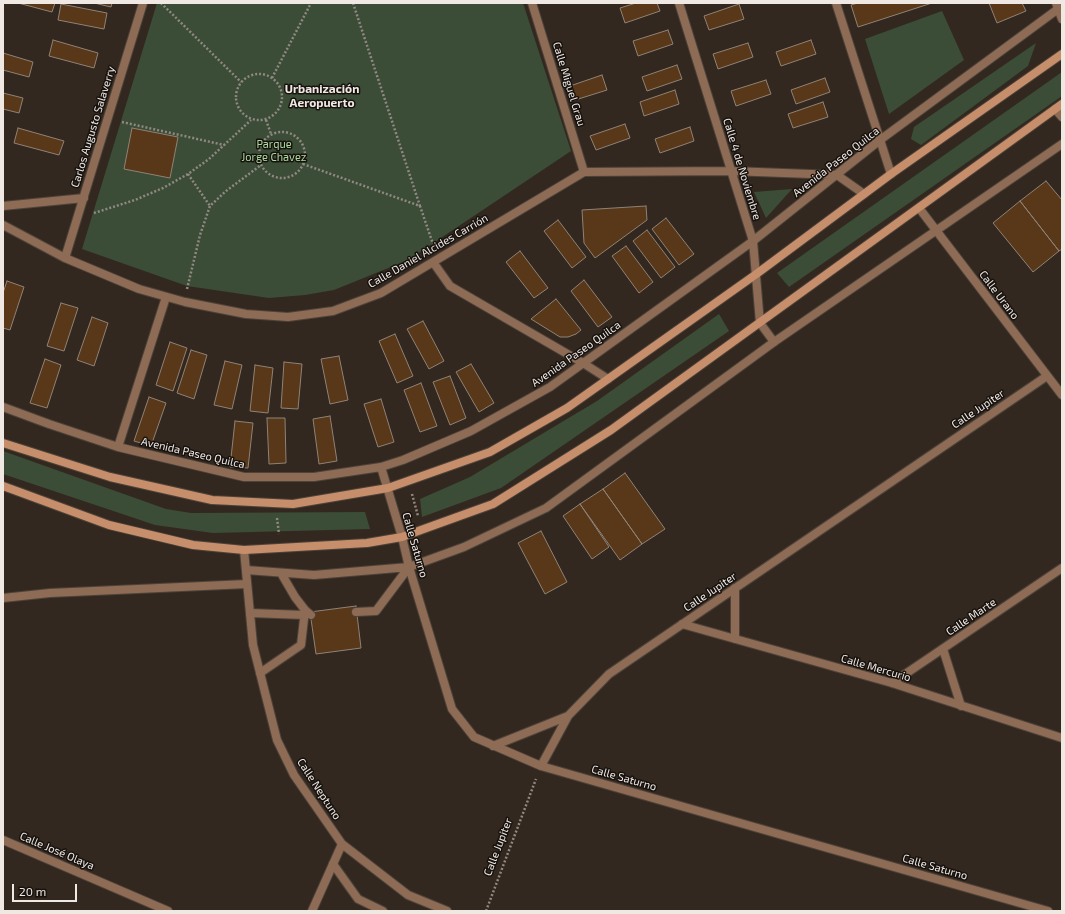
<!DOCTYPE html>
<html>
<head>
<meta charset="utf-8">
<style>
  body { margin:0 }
  #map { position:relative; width:1065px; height:914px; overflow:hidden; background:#33281f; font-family:"Exo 2",sans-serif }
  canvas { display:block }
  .frame { position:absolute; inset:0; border:4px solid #f0e8e3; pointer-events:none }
  .scale { position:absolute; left:12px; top:884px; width:65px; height:18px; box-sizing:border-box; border:2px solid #f0e8e3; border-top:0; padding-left:5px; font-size:12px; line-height:14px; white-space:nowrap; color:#f0e8e3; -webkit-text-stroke:3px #17120e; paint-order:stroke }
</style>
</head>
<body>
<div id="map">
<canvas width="1065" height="914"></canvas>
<div class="frame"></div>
<div class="scale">20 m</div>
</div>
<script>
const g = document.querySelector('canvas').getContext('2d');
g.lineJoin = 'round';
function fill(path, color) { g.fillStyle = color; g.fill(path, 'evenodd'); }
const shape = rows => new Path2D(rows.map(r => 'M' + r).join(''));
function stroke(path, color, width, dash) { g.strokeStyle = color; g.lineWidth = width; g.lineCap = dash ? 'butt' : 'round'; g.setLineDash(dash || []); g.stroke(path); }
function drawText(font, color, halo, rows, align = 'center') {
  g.font = font + ' "Exo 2",sans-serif'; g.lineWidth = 3; g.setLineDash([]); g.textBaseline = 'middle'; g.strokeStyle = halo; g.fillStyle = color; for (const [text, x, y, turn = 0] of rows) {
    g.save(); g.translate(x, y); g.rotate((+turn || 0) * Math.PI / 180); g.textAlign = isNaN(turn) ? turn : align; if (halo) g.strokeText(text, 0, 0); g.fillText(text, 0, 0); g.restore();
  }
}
const green = shape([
  [157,3,523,3,571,151,408,260,334,290,305,295,269,298,187,286,82,249],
  [942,11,964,60,889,114,865,39],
  [1036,43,1028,66,921,145,911,139,914,127],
  [1062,72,1062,96,789,287,777,273],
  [792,189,766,218,754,192],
  [719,314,729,331,501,488,422,517,420,499,470,477,597,401],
  [3,451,166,509,191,513,365,512,370,529,213,533,155,525,3,474]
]);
const building = shape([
  [18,3,55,3,52,12,18,3],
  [94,3,112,3,111,7,94,3],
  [636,3,657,3,660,11,625,23,620,8,636,3],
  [858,3,932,3,858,27,851,5,858,3],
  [989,3,1022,3,1026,11,997,23,989,3],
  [61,4,107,13,104,29,58,20,61,4],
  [739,4,744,19,709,30,704,16,739,4],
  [668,30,673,44,638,56,633,41,668,30],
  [53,40,98,53,94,68,49,56,53,40],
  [811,40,816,54,781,66,776,52,811,40],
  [748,43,753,57,718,69,713,54,748,43],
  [3,53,33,62,29,77,3,70,3,53],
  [677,65,682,79,647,91,642,77,677,65],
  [602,75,607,90,572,101,567,87,602,75],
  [825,78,830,92,796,104,791,90,825,78],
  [766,80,771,94,736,106,731,91,766,80],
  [675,90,679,104,644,116,640,102,675,90],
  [3,93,23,98,19,113,3,109,3,93],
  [823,102,828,117,793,128,788,114,823,102],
  [625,124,630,138,596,150,590,136,625,124],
  [690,127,694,141,660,153,655,139,690,127],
  [18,128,64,141,59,155,14,143,18,128],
  [132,128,178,137,170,178,124,169,132,128],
  [1046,181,1062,200,1062,249,1059,251,1020,201,1046,181],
  [1020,201,1059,251,1033,272,993,223,1020,201],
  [646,206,647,220,595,258,584,243,582,210,646,206],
  [666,218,694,254,679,265,652,229,666,218],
  [558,220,586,257,572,268,544,231,558,220],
  [647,230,675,267,661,278,633,241,647,230],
  [626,246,653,282,639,293,612,256,626,246],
  [520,251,548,288,534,298,506,262,520,251],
  [584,280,612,317,598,327,571,291,584,280],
  [7,281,24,287,10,330,3,328,3,293,7,281],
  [556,299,581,330,576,334,568,337,560,337,531,319,556,299],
  [61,303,78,308,64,351,47,346,61,303],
  [92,317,108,323,94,366,77,360,92,317],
  [423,321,444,361,429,369,407,329,423,321],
  [395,334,413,376,397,383,379,341,395,334],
  [170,342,187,348,173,391,156,385,170,342],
  [191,350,207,355,194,399,177,393,191,350],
  [339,356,348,400,330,404,321,359,339,356],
  [45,359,61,365,47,408,30,403,45,359],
  [225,361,242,365,232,409,214,405,225,361],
  [284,362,302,364,298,409,281,408,284,362],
  [471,364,494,403,479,412,456,372,471,364],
  [255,365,273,368,268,413,250,411,255,365],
  [450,376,466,418,450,425,433,382,450,376],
  [421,383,437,426,420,432,404,390,421,383],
  [149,397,166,403,151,446,134,441,149,397],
  [381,399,394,442,378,447,364,404,381,399],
  [330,416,337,461,319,464,313,419,330,416],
  [267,418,285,418,286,463,269,464,267,418],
  [235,421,253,423,248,468,230,467,235,421],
  [625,473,665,529,642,544,603,489,625,473],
  [603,489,642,544,620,560,580,504,603,489],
  [580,504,609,547,592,559,563,516,580,504],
  [541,531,567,582,545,594,518,543,541,531],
  [356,606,361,648,316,654,310,612,356,606]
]);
const path = shape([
  [161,3,241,82],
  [353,3,420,206],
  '236 97a23 23 0 1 1 46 0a23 23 0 1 1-46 0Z',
  [272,78,311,3],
  [266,120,271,134],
  [122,122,224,145],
  '259 155a23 23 0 1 1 46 0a23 23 0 1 1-46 0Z',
  [303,164,420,206,433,244],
  [188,174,210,206],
  [94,213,135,200,163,188,188,174,209,159,251,120],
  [187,289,200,235,210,206,226,191,261,165],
  [412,494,418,516],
  [277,518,279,534],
  [486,911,536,779]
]);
const lane = shape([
  [246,570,314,575,409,567,464,547,546,508,774,342,1062,144],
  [281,573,295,597,305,610,311,615],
  [3,598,50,593,247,584],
  [356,612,376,611,409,567],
  [250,613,304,615],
  [260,673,301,645,305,610],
  [333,864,358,899,383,911]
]);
const street = shape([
  [532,3,584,172],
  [679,3,753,241,760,323,774,342],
  [836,3,891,174],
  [1056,3,1062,19],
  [1055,109,1062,117],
  [3,206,84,198],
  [919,208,1062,395],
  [3,225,65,258,139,289,185,302,246,314,288,317,333,311,381,293,584,172,731,171,837,175,864,194],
  [65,258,143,3],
  [433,262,450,286,583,363,608,379],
  [3,407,49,424,118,447,244,477,314,477,381,467,403,460,471,431,550,387,753,241,880,140,1058,9],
  [118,447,166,297],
  [381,467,402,537,409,567,452,709,474,737,541,766,1048,911],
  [244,550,253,645,277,740,294,775,342,844,408,895,447,911],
  [735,588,735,639],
  [682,624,892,683,1062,738],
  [943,649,961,706],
  [892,683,1062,568],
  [493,746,568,716],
  [541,766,568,716,609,674,1047,376],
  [3,840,168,911],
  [312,911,342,844]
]);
const secondary = shape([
  [3,443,110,477,212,500,293,504,388,488,490,452,567,408,755,275,891,174,1062,54],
  [3,486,109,525,193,545,244,550,367,543,402,537,421,530,493,504,611,430,1062,104]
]);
const streetNames = [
  ["Calle Miguel Grau",569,84,73],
  ["Carlos Augusto Salaverry",93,127,-73],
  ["Avenida Paseo Quilca",836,162,-38],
  ["Calle 4 de Noviembre",742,169,73],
  ["Calle Daniel Alcides Carrión",428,251,-30],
  ["Calle Urano",999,295,53],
  ["Avenida Paseo Quilca",576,354,-35],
  ["Calle Jupiter",978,409,-34],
  ["Avenida Paseo Quilca",193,453,13],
  ["Calle Saturno",415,545,74],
  ["Calle Jupiter",710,592,-34],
  ["Calle Marte",971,617,-34],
  ["Calle Mercurio",876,668,16],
  ["Calle Saturno",624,778,16],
  ["Calle Neptuno",319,789,57],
  ["Calle Jupiter",498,847,-69],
  ["Calle José Olaya",57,851,23],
  ["Calle Saturno",935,867,16]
];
const parkNames = [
  ["Parque",274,144],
  ["Jorge Chavez",274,157]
];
const neighbourhoodNames = [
  ["Urbanización",322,89],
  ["Aeropuerto",322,103]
];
fill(green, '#3b4d37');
fill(building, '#583818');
stroke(building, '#8f8277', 1);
stroke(lane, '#4d433a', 10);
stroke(street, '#4d433a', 10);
stroke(secondary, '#4d433a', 10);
stroke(path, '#918881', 2.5, [2, 2]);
stroke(lane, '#8e6b55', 8);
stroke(street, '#8e6b55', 8);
stroke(secondary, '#c78e6b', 8);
drawText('11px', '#f0e8e3', '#17120e', streetNames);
drawText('11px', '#abdb9f', '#17120e', parkNames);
drawText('bold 12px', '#f0e8e3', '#17120e', neighbourhoodNames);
</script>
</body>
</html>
